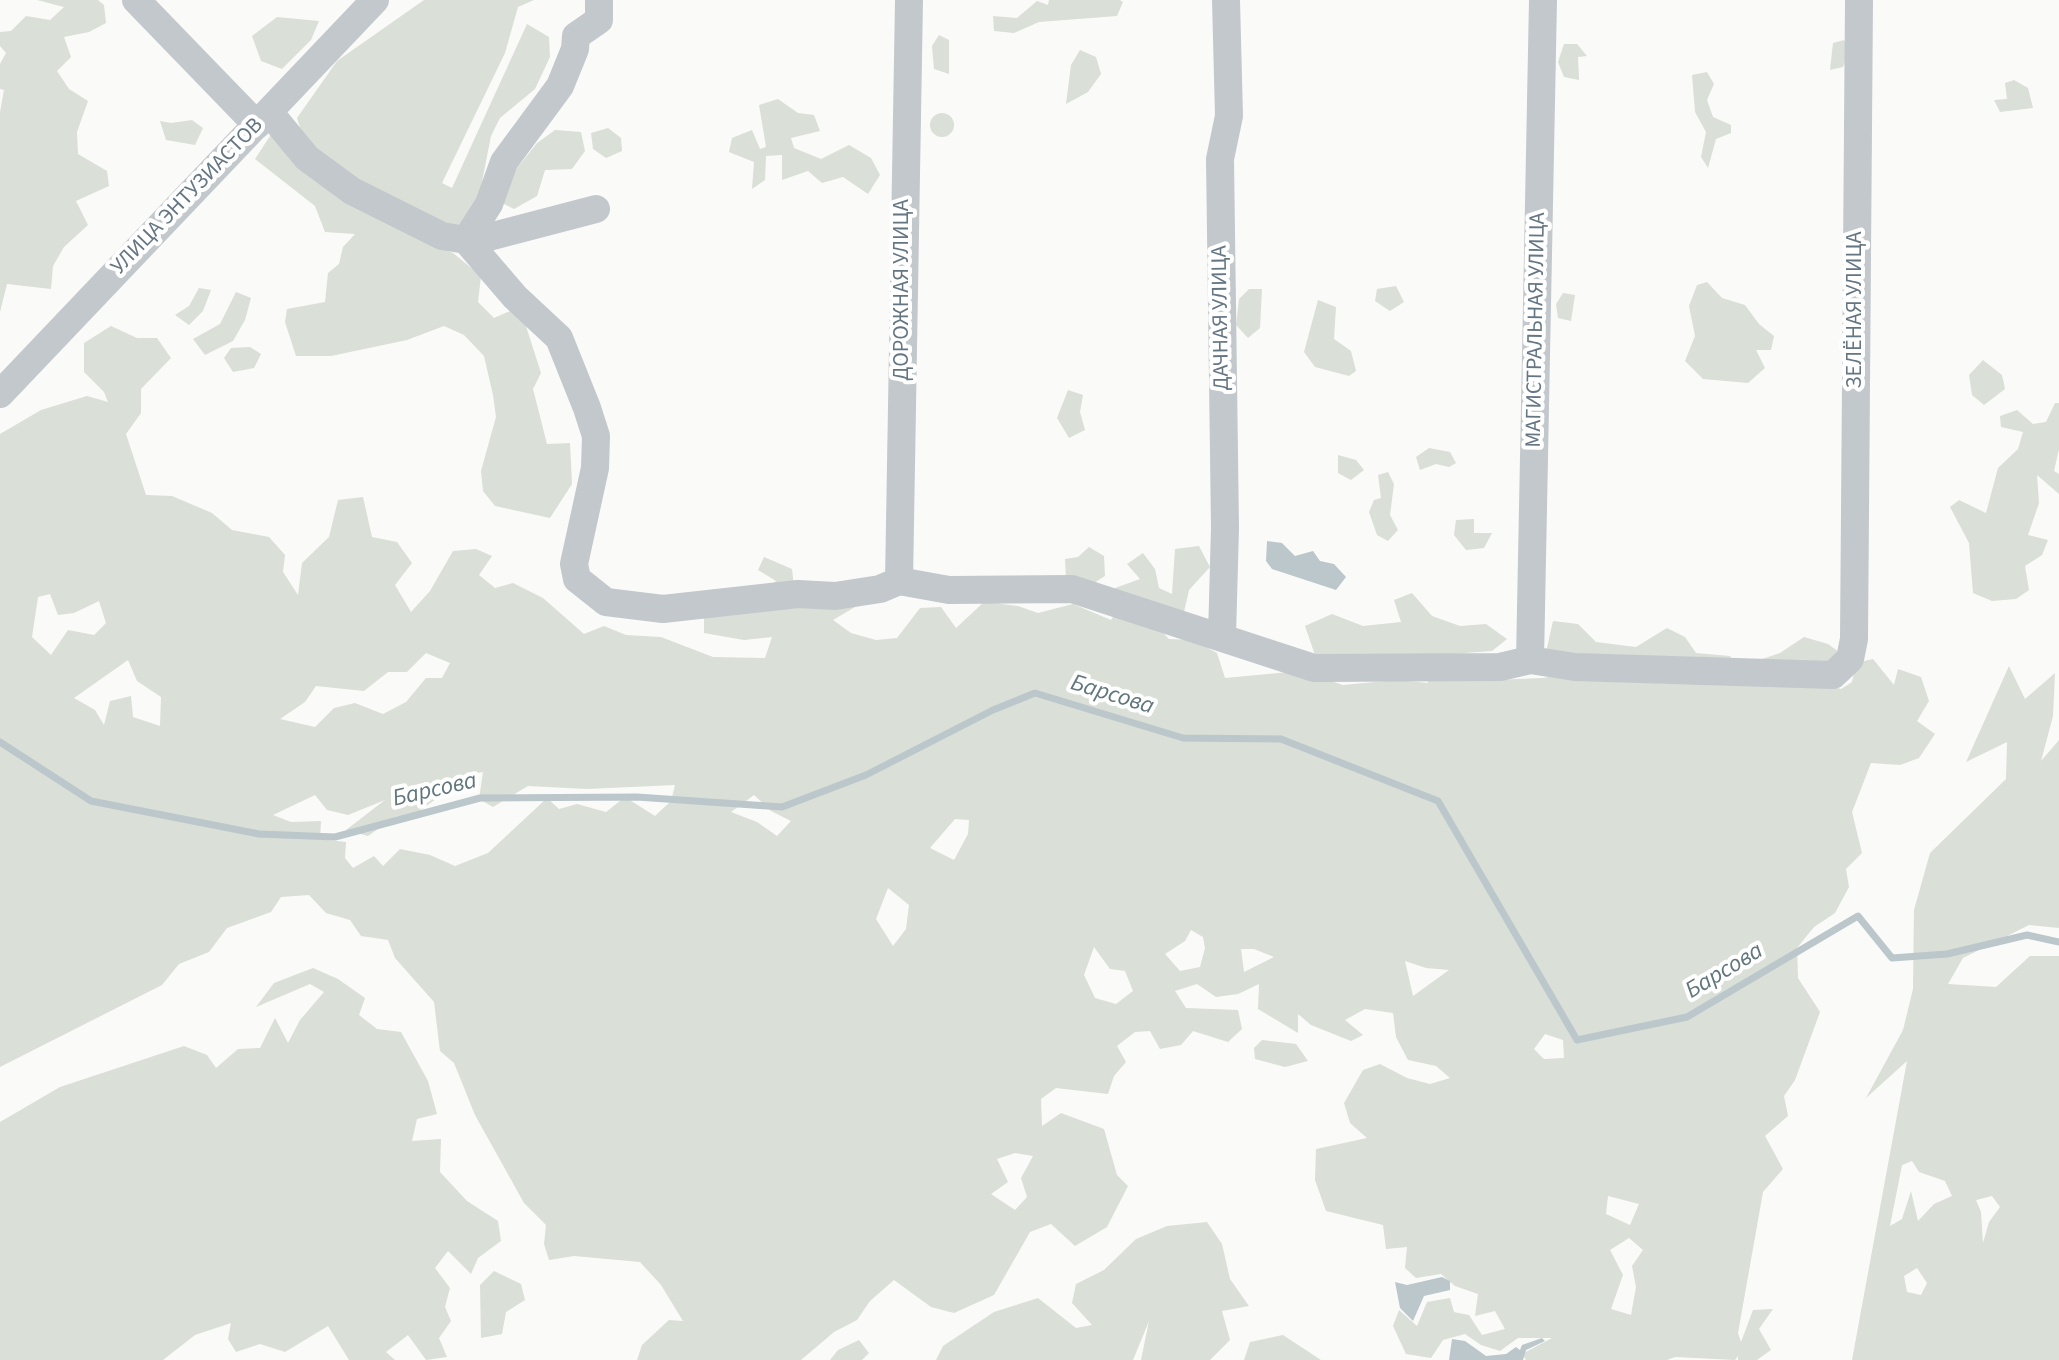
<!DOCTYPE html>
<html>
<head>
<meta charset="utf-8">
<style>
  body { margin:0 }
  canvas { display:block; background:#fafaf8 }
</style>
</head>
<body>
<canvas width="2059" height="1360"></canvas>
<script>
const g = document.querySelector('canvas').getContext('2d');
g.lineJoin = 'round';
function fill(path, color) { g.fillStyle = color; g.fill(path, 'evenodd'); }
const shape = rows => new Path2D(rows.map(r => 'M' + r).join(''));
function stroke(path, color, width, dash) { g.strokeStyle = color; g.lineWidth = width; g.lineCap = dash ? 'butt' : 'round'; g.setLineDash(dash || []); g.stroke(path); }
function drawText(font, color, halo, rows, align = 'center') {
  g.font = font + ' "Source Sans 3",sans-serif'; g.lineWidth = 8; g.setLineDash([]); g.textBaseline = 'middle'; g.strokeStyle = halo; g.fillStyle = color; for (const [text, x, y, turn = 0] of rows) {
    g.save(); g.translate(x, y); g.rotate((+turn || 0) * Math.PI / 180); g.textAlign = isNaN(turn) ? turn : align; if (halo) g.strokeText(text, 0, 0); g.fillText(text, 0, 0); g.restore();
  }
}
const green = shape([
  [37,0,98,0,104,5,106,23,89,32,64,37,71,57,57,71,69,89,88,101,77,132,78,154,107,171,109,186,76,201,88,225,64,247,53,266,51,289,7,284,0,312,0,112,4,90,0,89,0,64,6,53,0,46,0,32,11,31,26,16,50,20,64,7],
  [424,0,534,0,518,7,505,53,442,183,452,188,527,24,549,37,550,57,535,89,500,118,491,136,479,197,460,227,434,245,453,253,481,276,478,302,494,318,510,311,525,323,541,373,533,389,547,444,570,443,572,484,550,518,495,506,483,491,481,471,496,417,493,395,484,356,464,335,444,326,407,340,331,356,296,356,285,322,287,309,325,302,328,273,339,264,343,247,355,234,325,232,315,206,255,159,272,133,311,162,297,118,337,61],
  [1049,0,1120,0,1123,2,1117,16,1039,22,1014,33,994,31,993,16,1017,18,1037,1,1048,5],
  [277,17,319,21,311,40,282,69,261,61,252,36],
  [939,35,949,40,949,74,934,69,932,46],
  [1844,40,1849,52,1843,67,1830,70,1833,43],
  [1564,44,1577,44,1587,56,1578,57,1579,80,1564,77,1558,62],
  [1080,50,1096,57,1101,74,1088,92,1066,104,1071,65],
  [1707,72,1714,84,1707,100,1713,117,1731,125,1731,133,1716,139,1708,168,1701,157,1706,132,1695,112,1692,75],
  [2014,80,2028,88,2033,108,2000,112,1994,100,2007,99,2005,83],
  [778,99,798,113,814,115,820,131,791,138,794,148,821,159,849,145,871,158,880,175,868,194,843,177,822,183,808,171,782,180,782,155,766,156,765,180,752,189,754,162,729,152,732,138,752,130,760,149,766,147,759,105],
  '930 125a12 12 0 1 1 24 0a12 12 0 1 1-24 0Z',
  [192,120,203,128,195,145,166,140,160,121,171,123],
  [608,128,621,138,622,151,606,158,593,149,591,133],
  [555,130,581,132,585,151,572,169,545,170,537,196,514,209,500,202,514,172,537,143],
  [1707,282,1722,298,1745,305,1759,324,1774,336,1771,350,1756,350,1765,368,1748,383,1703,379,1685,361,1695,336,1689,306,1697,285],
  [1396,286,1404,302,1390,311,1375,301,1377,289],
  [199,288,211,290,203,311,189,325,175,315,189,306],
  [1249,289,1262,289,1260,328,1248,338,1236,325,1239,299],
  [236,292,251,298,245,320,233,341,205,355,193,339,220,324],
  [1563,293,1575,295,1571,321,1558,318,1556,304],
  [1318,300,1336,307,1334,339,1351,351,1356,371,1349,376,1315,367,1304,352],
  [111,326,137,338,157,338,171,358,141,389,141,413,126,434,146,495,172,496,212,513,232,530,269,537,285,555,283,572,298,595,302,563,329,537,338,500,363,497,372,537,397,542,412,563,395,585,411,612,430,591,453,551,476,549,492,556,479,575,495,588,513,583,543,598,584,634,604,626,626,635,661,637,713,657,765,658,772,637,744,640,704,633,704,614,762,593,776,581,758,570,764,557,792,569,794,587,867,600,833,620,851,633,876,640,897,638,920,608,941,607,956,628,984,602,1018,606,1038,613,1073,604,1111,620,1125,599,1115,588,1140,579,1127,564,1143,553,1155,569,1159,588,1172,594,1175,549,1199,546,1210,567,1189,590,1184,612,1144,613,1169,639,1193,640,1217,653,1225,678,1300,671,1343,685,1397,680,1428,683,1427,662,1315,655,1305,626,1332,614,1363,626,1401,622,1394,600,1412,593,1432,616,1460,626,1486,624,1507,639,1492,651,1451,654,1493,680,1543,678,1580,671,1546,652,1553,621,1578,624,1596,642,1636,647,1667,628,1685,637,1696,653,1730,656,1736,668,1780,653,1804,637,1828,644,1843,655,1809,679,1841,689,1852,682,1856,663,1873,659,1894,685,1898,669,1921,677,1929,701,1917,721,1935,734,1919,758,1900,765,1871,763,1852,812,1862,853,1846,869,1849,887,1835,913,1814,927,1797,948,1798,978,1820,1012,1795,1080,1784,1096,1788,1116,1765,1136,1783,1169,1763,1192,1738,1333,1741,1342,1753,1310,1773,1309,1759,1329,1771,1350,1757,1360,1738,1360,1738,1356,1735,1360,1675,1357,1667,1360,1526,1360,1522,1354,1552,1338,1518,1338,1500,1351,1481,1345,1465,1334,1443,1340,1431,1358,1406,1354,1393,1326,1399,1310,1417,1326,1427,1302,1450,1298,1454,1312,1469,1315,1482,1335,1505,1329,1495,1311,1475,1316,1478,1294,1455,1286,1441,1274,1416,1278,1405,1268,1407,1247,1386,1249,1383,1225,1326,1211,1315,1180,1316,1149,1367,1138,1350,1123,1344,1103,1363,1070,1380,1064,1407,1078,1430,1084,1450,1078,1436,1066,1408,1060,1396,1037,1393,1013,1365,1009,1345,1020,1363,1035,1351,1041,1311,1025,1298,1014,1298,1033,1258,1009,1259,984,1238,994,1216,997,1197,984,1175,991,1186,1008,1238,1010,1242,1029,1228,1042,1193,1031,1181,1045,1160,1049,1150,1031,1135,1032,1117,1046,1126,1062,1114,1076,1108,1094,1056,1088,1041,1099,1042,1126,1061,1113,1104,1129,1117,1175,1128,1186,1107,1227,1075,1246,1051,1224,1030,1232,994,1295,954,1313,931,1307,894,1280,870,1301,857,1320,834,1332,801,1360,637,1360,642,1345,669,1320,683,1321,661,1285,640,1262,574,1256,549,1260,544,1244,546,1225,524,1203,475,1115,454,1063,440,1051,434,1002,395,958,388,940,361,936,350,920,326,913,309,895,281,897,271,912,227,928,209,952,179,964,162,985,0,1067,0,434,41,410,87,396,108,402,104,392,84,372,84,343],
  [50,594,58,615,74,613,99,601,106,623,94,635,68,630,51,655,32,637,38,597],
  [426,653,450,663,442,678,426,678,406,702,383,714,355,703,334,708,315,727,280,719,305,702,316,686,364,691,388,672,407,672],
  [128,660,137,681,161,697,160,726,133,717,131,696,110,701,104,725,95,710,74,698],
  [483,772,479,799,493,807,528,786,587,789,675,785,671,801,655,816,625,797,606,812,577,804,559,809,547,798,488,853,455,866,430,855,400,849,383,866,374,856,353,868,345,858,346,842,320,839,321,821,291,822,273,815,315,795,327,810,348,815,385,800,346,830,368,836,395,817,415,814,443,794,460,792,455,777],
  [754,795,771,811,791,821,777,836,757,822,731,812],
  [955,819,969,820,968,834,954,860,930,848],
  [888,888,909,905,906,929,893,946,876,919],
  [1191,930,1203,937,1205,948,1200,967,1180,971,1165,954,1185,941],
  [1094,947,1110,969,1125,971,1133,991,1116,1004,1095,998,1084,975],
  [1241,949,1254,949,1274,957,1244,972],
  [1405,961,1426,968,1449,970,1413,996],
  [1545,1034,1563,1040,1564,1058,1544,1059,1534,1049],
  [1015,1153,1033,1156,1021,1178,1027,1197,1015,1210,991,1194,1008,1182,997,1159],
  [1608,1196,1639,1204,1630,1225,1606,1214],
  [1629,1238,1643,1250,1632,1266,1636,1287,1631,1315,1611,1309,1623,1275,1610,1250],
  [250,347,261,354,254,368,233,372,224,358,231,348],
  [1983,360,2002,375,2005,389,1984,405,1972,395,1969,375],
  [1068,390,1083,395,1080,412,1085,430,1069,438,1057,418],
  [2055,403,2059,403,2059,449,2054,471,2059,474,2059,494,2037,475,2039,503,2028,535,2048,540,2042,555,2025,566,2029,590,2016,599,1992,601,1973,593,1969,543,1950,507,1959,500,1986,513,1998,468,2018,449,2023,432,2001,427,2000,416,2017,410,2033,424,2046,422],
  [1429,448,1450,452,1456,463,1449,467,1436,464,1420,470,1416,457],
  [1338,455,1356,460,1364,470,1351,480,1338,473],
  [1388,472,1394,484,1390,515,1398,530,1388,541,1377,535,1369,512,1374,500,1381,498,1378,475],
  [1474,519,1474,533,1492,533,1484,548,1466,550,1454,535,1456,520],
  [1089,547,1104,556,1105,576,1094,583,1066,579,1065,559,1078,557],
  [2009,666,2025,699,2055,673,2053,716,2041,761,2059,740,2059,928,2029,925,1963,958,1948,984,1996,987,2030,956,2059,956,2059,1360,1852,1360,1907,1061,1866,1098,1903,1030,1913,989,1914,910,1930,853,2006,779,2007,742,1966,762],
  [1912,1161,1919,1172,1945,1181,1952,1196,1934,1204,1918,1221,1911,1191,1902,1219,1890,1226,1902,1165],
  [1992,1196,2000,1207,1989,1222,1983,1243,1981,1212,1976,1200],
  [1917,1268,1927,1283,1921,1295,1907,1292,1904,1276],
  [313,968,338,979,365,998,359,1015,377,1029,401,1032,428,1081,437,1114,417,1119,412,1141,441,1139,440,1172,467,1201,498,1221,501,1241,478,1258,471,1274,448,1251,435,1268,450,1288,445,1307,451,1321,439,1338,447,1357,426,1360,408,1335,386,1352,395,1360,349,1360,328,1326,285,1352,260,1344,236,1352,228,1339,231,1323,195,1335,163,1360,0,1360,0,1122,60,1087,184,1046,207,1055,216,1068,238,1049,260,1048,275,1018,288,1043,300,1020,324,992,310,984,256,1007,274,983],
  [1262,1040,1296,1044,1308,1061,1285,1067,1255,1059,1254,1048],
  [1207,1222,1222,1244,1230,1279,1249,1306,1222,1311,1230,1340,1210,1360,1141,1360,1149,1321,1133,1360,936,1360,943,1346,994,1312,1038,1298,1076,1328,1092,1325,1072,1303,1076,1284,1104,1270,1136,1239,1167,1226],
  [494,1271,521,1284,525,1300,506,1312,502,1334,481,1338,480,1285],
  [1283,1335,1321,1360,1244,1360,1250,1342],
  [859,1340,869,1353,862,1360,830,1360,838,1350]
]);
const water = shape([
  [1267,541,1282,543,1295,556,1313,551,1320,561,1334,564,1346,577,1336,590,1272,569,1266,561],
  [1442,1277,1450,1281,1450,1290,1424,1296,1413,1321,1400,1308,1395,1282,1407,1285],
  [1542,1338,1545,1341,1526,1350,1523,1360,1449,1360,1452,1339,1465,1341,1486,1356,1506,1354,1516,1347,1520,1350,1522,1345]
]);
const stream = shape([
  [0,742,91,801,259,834,335,837,480,798,637,797,782,807,866,775,993,710,1035,693,1183,738,1281,739,1438,801,1577,1040,1687,1017,1858,916,1892,958,1947,954,2027,935,2059,942]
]);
const minor = shape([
  [136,0,257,125],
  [599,0,599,20,576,36,575,49,560,86,504,162,489,204,466,240,515,297,559,338,587,408,596,436,595,468,574,564,577,579,606,602,663,609,798,594,835,596,880,589,899,581,949,590,1072,589,1314,668,1500,667,1530,660,1575,667,1833,675,1850,659,1854,639,1859,0],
  [269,112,307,158,352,191,442,236,466,240,485,238,596,209],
  [0,394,375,0],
  [899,581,909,0],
  [1222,636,1225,528,1220,159,1229,116,1226,0],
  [1530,660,1543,0]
]);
const streetNames = [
  ["УЛИЦА ЭНТУЗИАСТОВ",188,197,-46],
  ["ДОРОЖНАЯ УЛИЦА",903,290,-90],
  ["ЗЕЛЁНАЯ УЛИЦА",1856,310,-90],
  ["ДАЧНАЯ УЛИЦА",1222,318,-91],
  ["МАГИСТРАЛЬНАЯ УЛИЦА",1537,330,-89]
];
const waterNames = [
  ["Барсова",1112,696,17],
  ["Барсова",435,791,-13],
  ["Барсова",1725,972,-31]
];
fill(green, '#dadfd7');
fill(water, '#bbc7cb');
stroke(stream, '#bbc7cb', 7);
stroke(minor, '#c3c8cc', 28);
drawText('22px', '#657683', '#fff', streetNames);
drawText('italic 24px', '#60757c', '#fff', waterNames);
</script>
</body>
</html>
